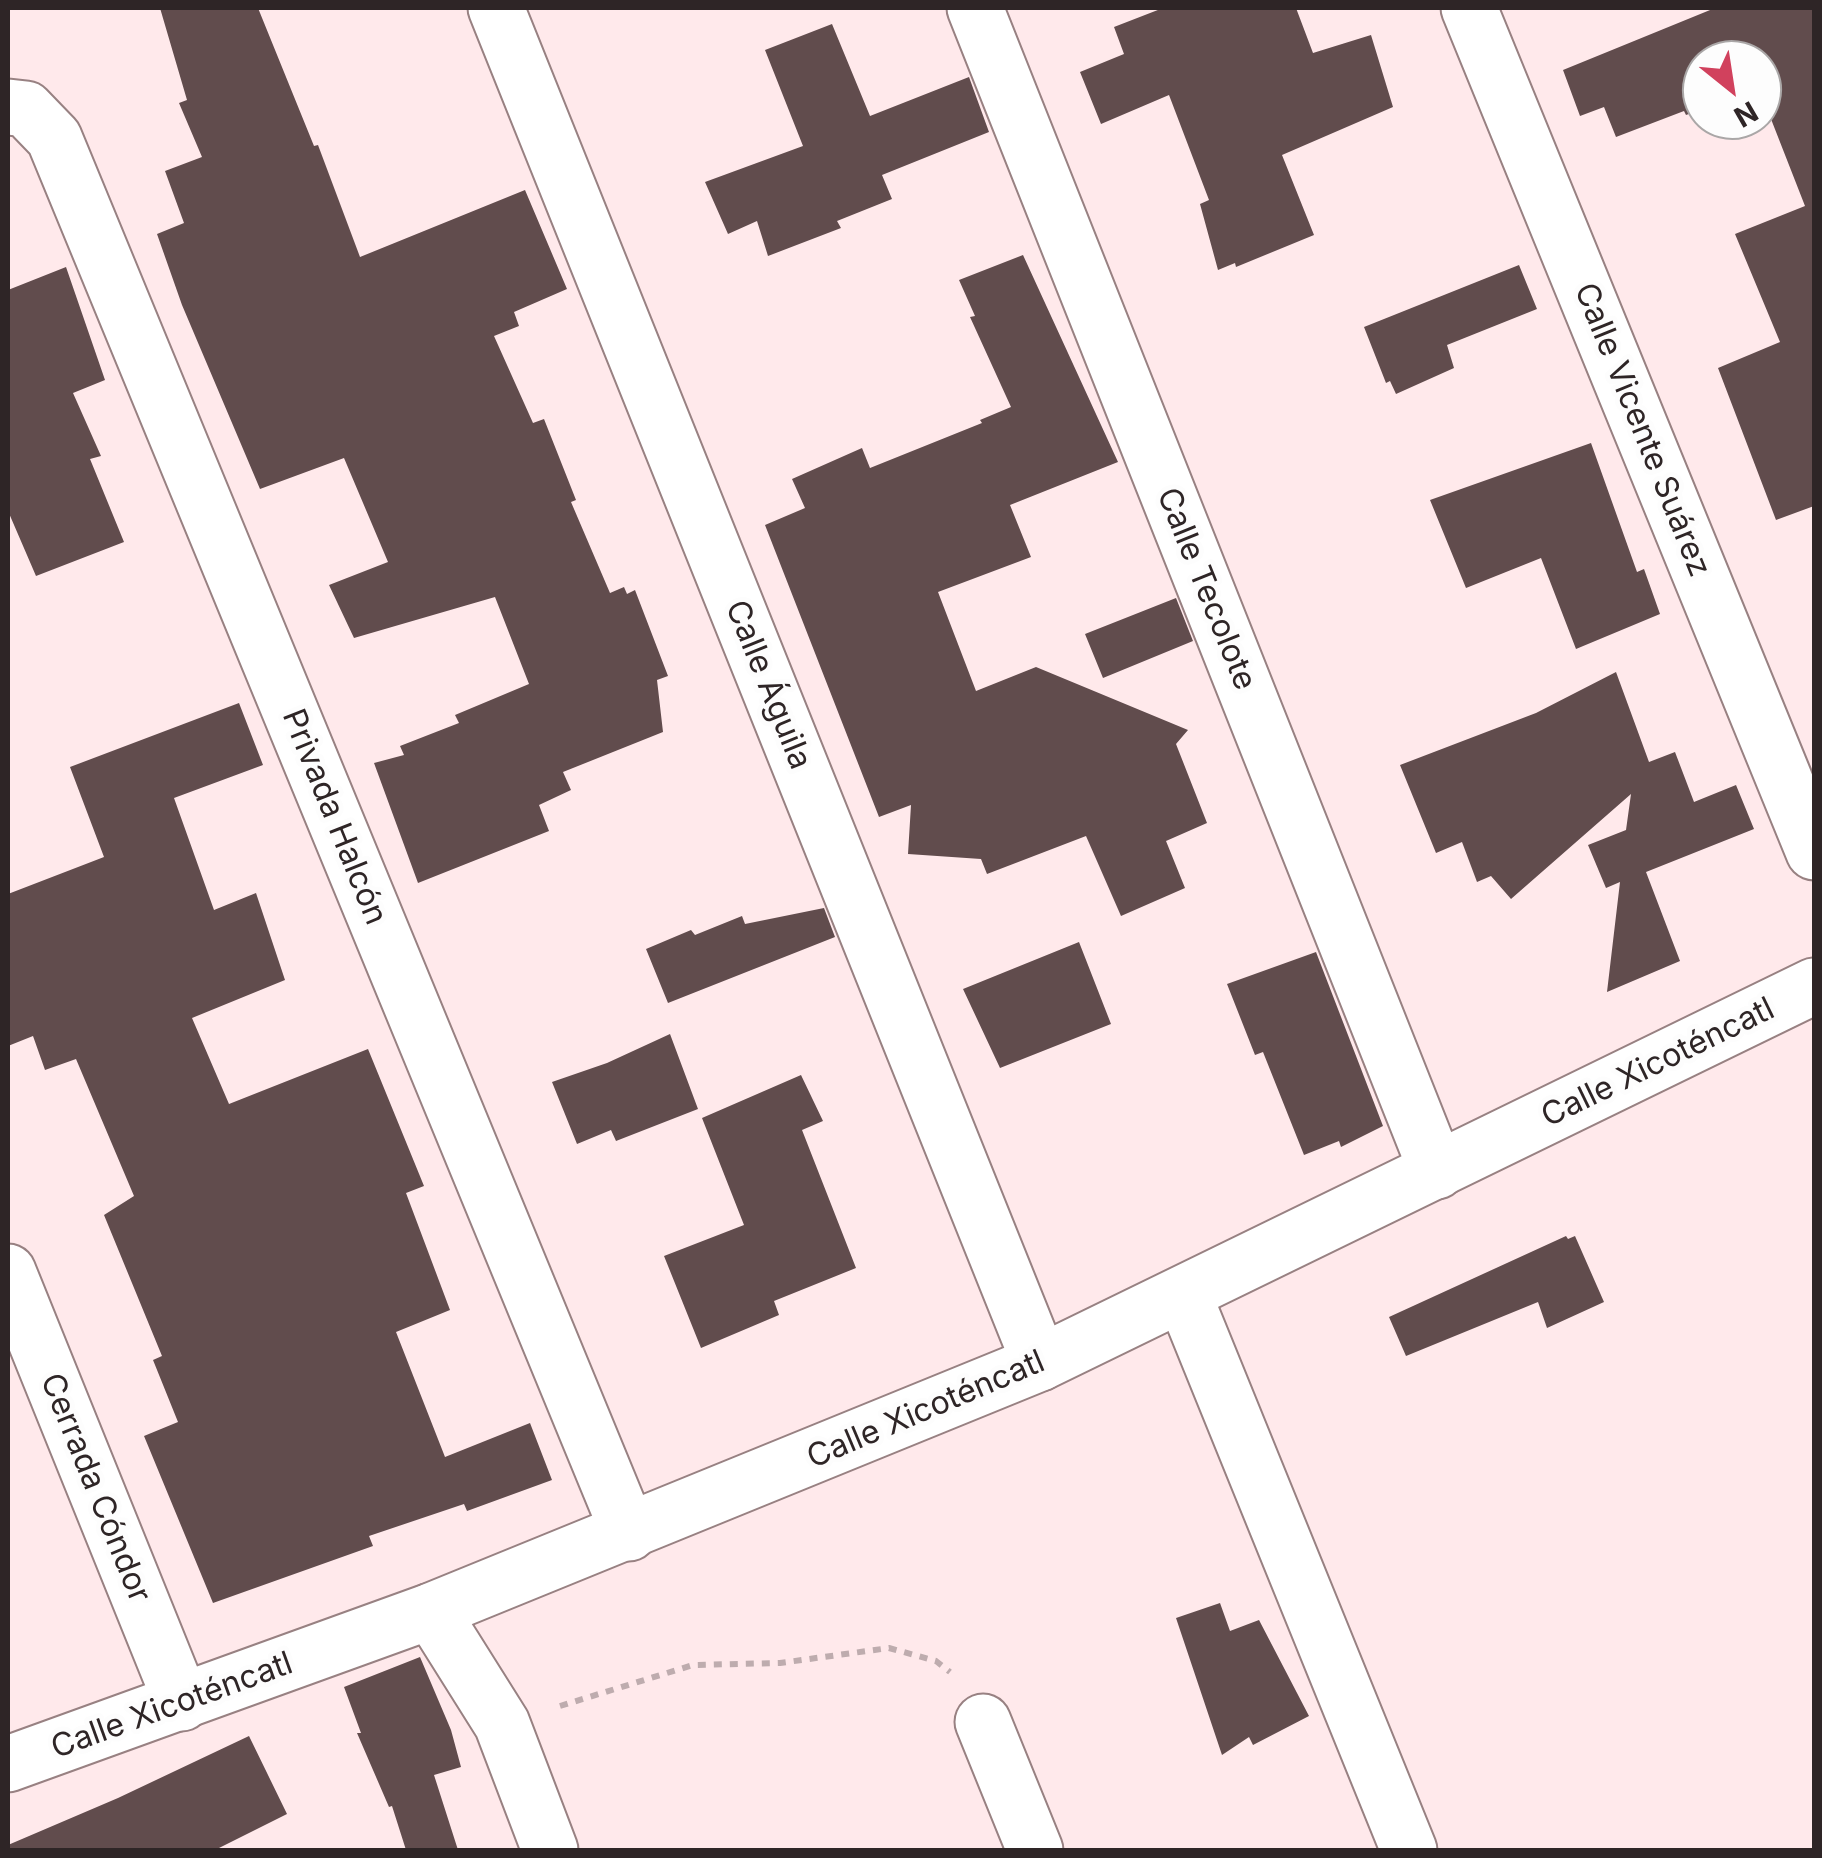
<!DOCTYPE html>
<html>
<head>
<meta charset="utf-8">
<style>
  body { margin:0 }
  #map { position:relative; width:1822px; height:1858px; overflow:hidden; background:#ffe9eb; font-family:Inter,sans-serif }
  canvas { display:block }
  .frame { position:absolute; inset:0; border:10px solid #2e2526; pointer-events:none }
  .north { position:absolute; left:1682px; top:40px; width:100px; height:100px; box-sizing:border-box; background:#fdfdfd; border:2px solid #aaa7a7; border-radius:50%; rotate:150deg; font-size:28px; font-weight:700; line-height:40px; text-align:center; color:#2e2526 }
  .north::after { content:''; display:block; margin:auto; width:35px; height:45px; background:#d1415d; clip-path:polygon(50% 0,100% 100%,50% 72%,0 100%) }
</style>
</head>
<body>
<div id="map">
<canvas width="1822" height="1858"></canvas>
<div class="frame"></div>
<div class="north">N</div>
</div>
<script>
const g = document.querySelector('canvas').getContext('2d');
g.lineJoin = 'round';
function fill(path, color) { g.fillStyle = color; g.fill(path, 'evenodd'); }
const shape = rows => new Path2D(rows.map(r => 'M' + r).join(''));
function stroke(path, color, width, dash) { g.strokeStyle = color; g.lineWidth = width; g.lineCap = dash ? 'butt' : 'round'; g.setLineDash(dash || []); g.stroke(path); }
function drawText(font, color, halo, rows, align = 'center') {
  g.font = font + ' Inter,sans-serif'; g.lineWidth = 10; g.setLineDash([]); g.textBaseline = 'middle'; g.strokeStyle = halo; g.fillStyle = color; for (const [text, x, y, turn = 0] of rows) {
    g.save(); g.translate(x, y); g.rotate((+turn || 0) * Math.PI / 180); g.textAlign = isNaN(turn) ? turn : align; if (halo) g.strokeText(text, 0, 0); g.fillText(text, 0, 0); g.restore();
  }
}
const building = shape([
  [160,8,258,8,314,146,318,145,360,257,525,190,567,289,514,312,519,326,494,336,533,423,544,419,576,500,571,502,610,593,624,587,627,594,635,590,668,676,657,680,663,732,563,772,571,790,539,805,549,831,418,883,374,763,404,755,400,746,459,723,455,715,529,684,495,597,354,638,329,585,388,562,344,458,260,489,182,305,157,234,184,223,165,171,202,157,179,103,187,100],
  [1163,8,1296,8,1313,53,1371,35,1393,107,1282,155,1314,235,1236,267,1235,263,1218,270,1200,204,1209,200,1169,95,1101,124,1080,72,1124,54,1114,27],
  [1715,8,1814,8,1814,506,1776,520,1718,368,1780,342,1735,234,1805,206,1762,96,1762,60,1702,60,1702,116,1697,111,1686,115,1684,111,1616,137,1604,107,1580,116,1563,70],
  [832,24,870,116,969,77,989,132,882,175,892,199,837,221,841,228,768,256,757,221,728,234,705,182,803,146,765,50],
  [1023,255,1118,462,1010,505,1031,557,938,592,976,691,1036,667,1188,730,1176,744,1207,823,1166,841,1185,888,1121,916,1086,836,987,874,981,859,908,854,911,805,879,817,765,525,805,508,792,479,862,448,870,468,982,423,980,420,1011,407,970,317,975,316,959,280],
  [1519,265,1537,309,1447,345,1454,368,1396,394,1390,381,1386,383,1364,327],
  [66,267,105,380,73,393,101,456,90,459,124,542,36,576,8,511,8,290],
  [1591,443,1637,572,1644,569,1660,614,1576,649,1541,558,1466,588,1430,500],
  [1176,598,1193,641,1103,678,1085,634],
  [1616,672,1649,762,1675,752,1694,802,1736,785,1754,829,1646,872,1680,961,1607,992,1620,882,1606,888,1588,845,1626,830,1631,794,1511,899,1491,876,1477,882,1462,842,1436,853,1400,765,1536,713],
  [239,703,263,765,174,798,214,910,256,893,285,980,192,1018,229,1104,368,1049,424,1186,406,1193,450,1310,396,1332,445,1457,530,1423,552,1480,467,1511,464,1504,369,1536,373,1546,213,1603,144,1436,178,1422,153,1360,162,1356,104,1215,134,1196,76,1059,45,1070,33,1036,8,1046,8,894,104,857,70,767],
  [824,908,835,937,668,1003,646,949,691,930,695,935,742,916,745,924],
  [1079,942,1111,1024,1000,1068,963,989],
  [1316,952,1383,1126,1341,1147,1339,1141,1304,1155,1263,1052,1255,1055,1227,984],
  [670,1034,698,1109,616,1141,611,1130,577,1144,552,1082,607,1063],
  [801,1075,823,1121,802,1130,856,1268,774,1301,779,1315,701,1348,664,1256,744,1225,702,1118],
  [1566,1236,1568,1239,1575,1236,1604,1302,1547,1328,1538,1302,1406,1356,1389,1317],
  [1220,1603,1230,1631,1259,1620,1309,1716,1253,1745,1249,1737,1222,1755,1176,1618],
  [420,1657,451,1730,461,1767,434,1775,458,1850,406,1850,392,1806,389,1807,357,1733,361,1733,344,1687],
  [249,1736,287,1814,215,1850,8,1850,8,1845,118,1798]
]);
const path = shape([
  [560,1706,693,1665,780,1663,889,1648,936,1661,950,1672]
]);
const street = shape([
  [496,8,1040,1363],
  [975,8,1437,1171],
  [1469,8,1814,852],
  [8,107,26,109,54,138,629,1533],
  [8,1272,182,1703],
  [1184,1296,1409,1850],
  [431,1611,502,1724,550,1850],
  [983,1722,1035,1850]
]);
const secondary = shape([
  [8,1764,431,1611,1040,1363,1814,986]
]);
const streetNames = [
  ["Calle Vicente Suárez",1642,430,68],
  ["Calle Tecolote",1206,589,68],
  ["Calle Águila",768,685,68],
  ["Privada Halcón",334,817,68],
  ["Calle Xicoténcatl",1658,1063,-26],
  ["Calle Xicoténcatl",926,1410,-23],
  ["Cerrada Cóndor",95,1488,68],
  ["Calle Xicoténcatl",172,1706,-20]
];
fill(building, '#614c4d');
stroke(street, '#988182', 59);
stroke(secondary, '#988182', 59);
stroke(path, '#beacae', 6, [8, 8]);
stroke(street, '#fff', 55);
stroke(secondary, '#fff', 55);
drawText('32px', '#2e2526', '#fdfdfd', streetNames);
</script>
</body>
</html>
